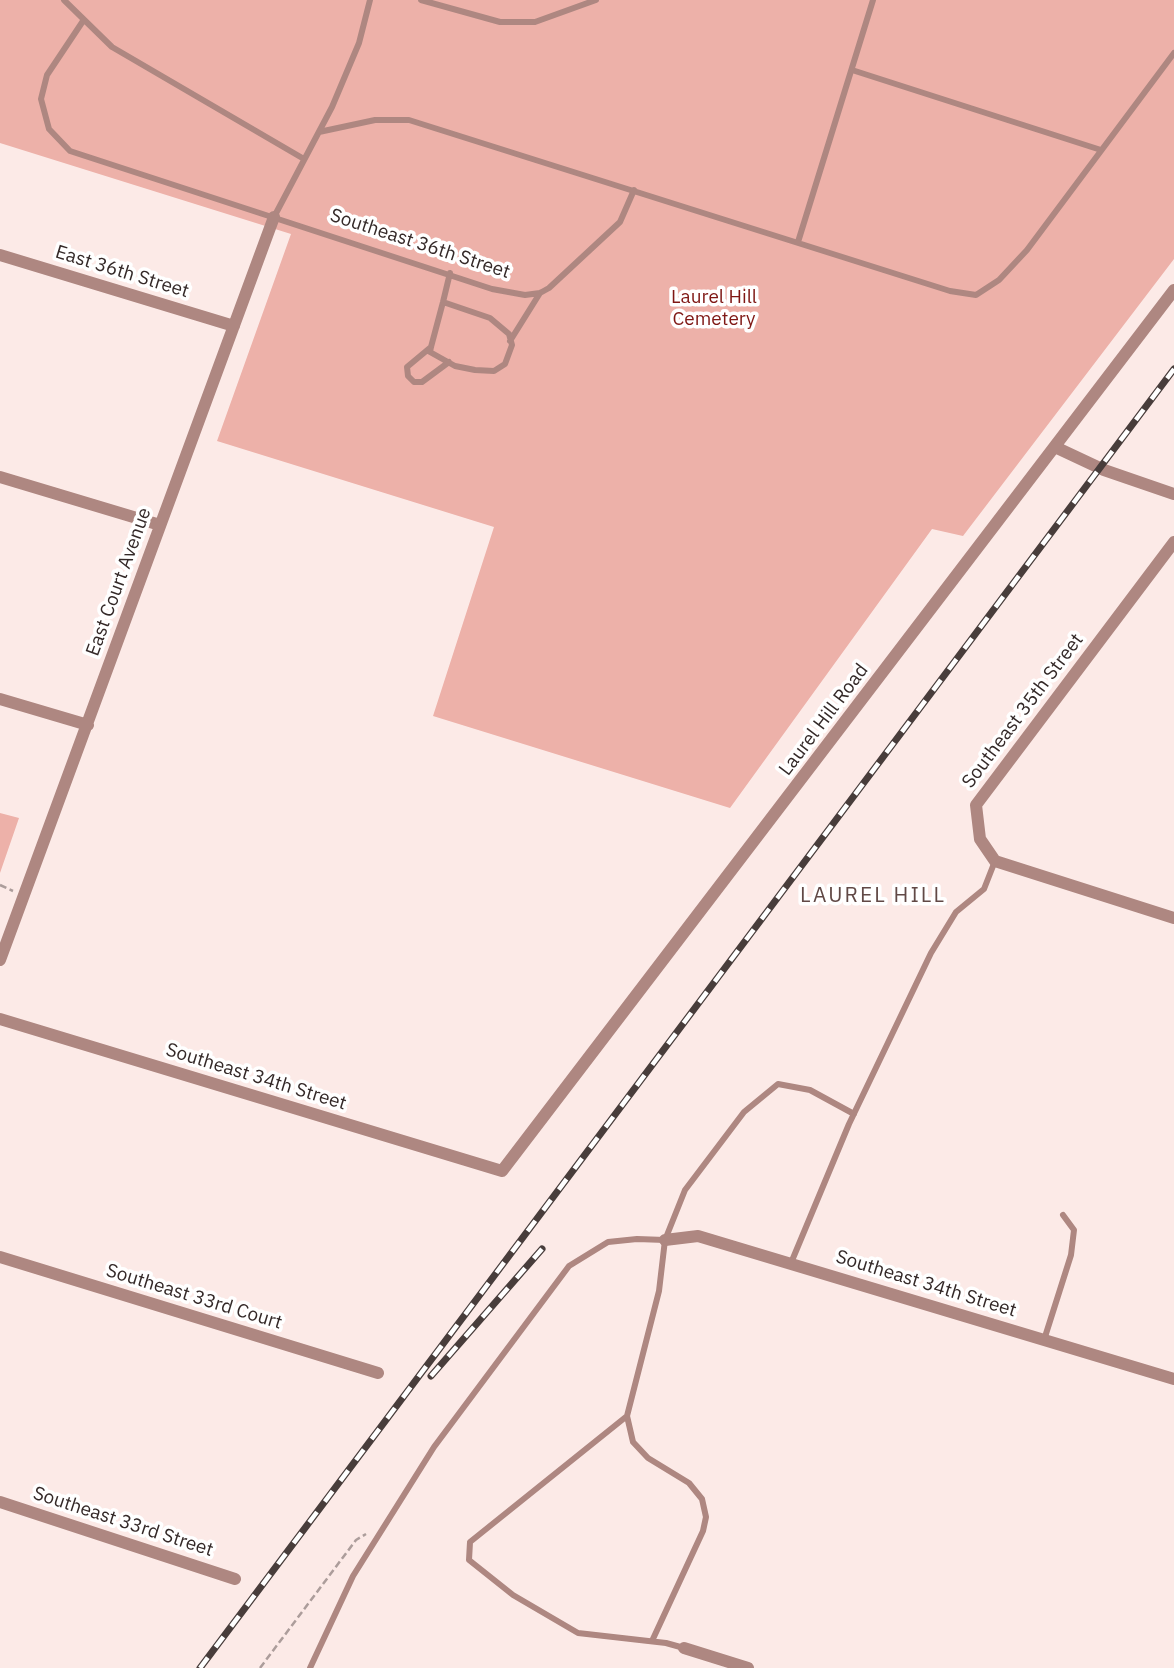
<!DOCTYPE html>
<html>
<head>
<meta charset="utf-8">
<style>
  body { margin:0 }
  canvas { display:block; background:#fceae7 }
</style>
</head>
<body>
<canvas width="1174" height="1668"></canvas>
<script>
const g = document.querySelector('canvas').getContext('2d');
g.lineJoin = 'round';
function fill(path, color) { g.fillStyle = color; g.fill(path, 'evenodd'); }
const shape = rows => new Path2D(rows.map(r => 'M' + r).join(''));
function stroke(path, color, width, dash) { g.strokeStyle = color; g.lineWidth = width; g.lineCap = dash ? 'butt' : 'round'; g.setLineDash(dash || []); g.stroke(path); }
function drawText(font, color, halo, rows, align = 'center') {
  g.font = font + ' "IBM Plex Sans",sans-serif'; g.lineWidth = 7; g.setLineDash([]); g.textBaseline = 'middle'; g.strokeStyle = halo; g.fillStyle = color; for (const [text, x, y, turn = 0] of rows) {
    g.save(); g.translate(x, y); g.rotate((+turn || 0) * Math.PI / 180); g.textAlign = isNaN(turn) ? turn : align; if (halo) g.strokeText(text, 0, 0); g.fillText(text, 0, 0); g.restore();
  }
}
const green = shape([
  [0,0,1174,0,1174,259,963,536,932,529,730,808,433,716,494,527,217,441,291,234,0,143],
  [0,813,19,818,0,873]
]);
const path = shape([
  [0,885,13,891],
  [260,1668,356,1540,366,1534]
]);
const lane = shape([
  [64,0,112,47,304,159],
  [421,0,500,22,535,22,596,0],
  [83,21,47,75,41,99,49,129,70,151,492,289,525,295,540,293,549,288,620,222,634,190],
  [852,70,1101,150],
  [319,132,375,120,409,120,950,291,976,295,999,280,1027,250,1174,53],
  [274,217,332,107,359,43,370,0],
  [798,242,873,0],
  [443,302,490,318,509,334,512,345,505,364,494,371,475,370,455,366,430,352,431,347,443,302,450,273],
  [510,341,540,293],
  [431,347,407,367,408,376,414,382,422,382,449,362],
  [791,1263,849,1124,931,953,956,912,984,889,995,861],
  [1044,1340,1071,1255,1074,1230,1063,1215],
  [627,1416,470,1542,469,1560,513,1595,578,1633,666,1643,684,1648],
  [652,1641,703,1531,706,1517,702,1499,689,1483,648,1458,633,1442,627,1416,659,1291,665,1240,685,1190,744,1112,778,1084,810,1090,854,1114],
  [310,1668,353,1576,434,1447,569,1266,608,1242,637,1239,665,1240]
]);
const street = shape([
  [0,255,234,326],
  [1055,447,1104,470,1174,494],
  [0,477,160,525],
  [1174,542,976,805,980,839,995,861,1174,918],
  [0,699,88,725],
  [0,960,274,217],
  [0,1019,502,1171,1174,290],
  [665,1240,698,1236,1174,1379],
  [0,1257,378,1373],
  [0,1502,235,1579],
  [684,1648,748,1668]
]);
const rail = shape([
  [431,1376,542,1249],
  [200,1668,1174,369]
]);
const streetNames = [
  ["Southeast 36th Street",420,244,18],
  ["East 36th Street",122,272,17],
  ["East Court Avenue",119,582,-70],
  ["Southeast 35th Street",1023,711,-53],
  ["Laurel Hill Road",824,720,-53],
  ["Southeast 34th Street",256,1077,17],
  ["Southeast 34th Street",926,1284,17],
  ["Southeast 33rd Court",194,1297,17],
  ["Southeast 33rd Street",123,1522,18]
];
const parkNames = [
  ["Laurel Hill",714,298],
  ["Cemetery",714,320]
];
const neighbourhoodNames = [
  ["LAUREL HILL",873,896]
];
fill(green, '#edb1a9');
stroke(path, '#ac9d9b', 2.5, [7, 3.5]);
stroke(lane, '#ae8781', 6);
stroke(street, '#ae8781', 12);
stroke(rail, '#483d3b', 7);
stroke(rail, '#fff', 4.5, [13]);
drawText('19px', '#342928', '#fff', streetNames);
drawText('19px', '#7f1714', '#fff', parkNames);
g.letterSpacing = '2px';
drawText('21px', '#614946', '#fff', neighbourhoodNames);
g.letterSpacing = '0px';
</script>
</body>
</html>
